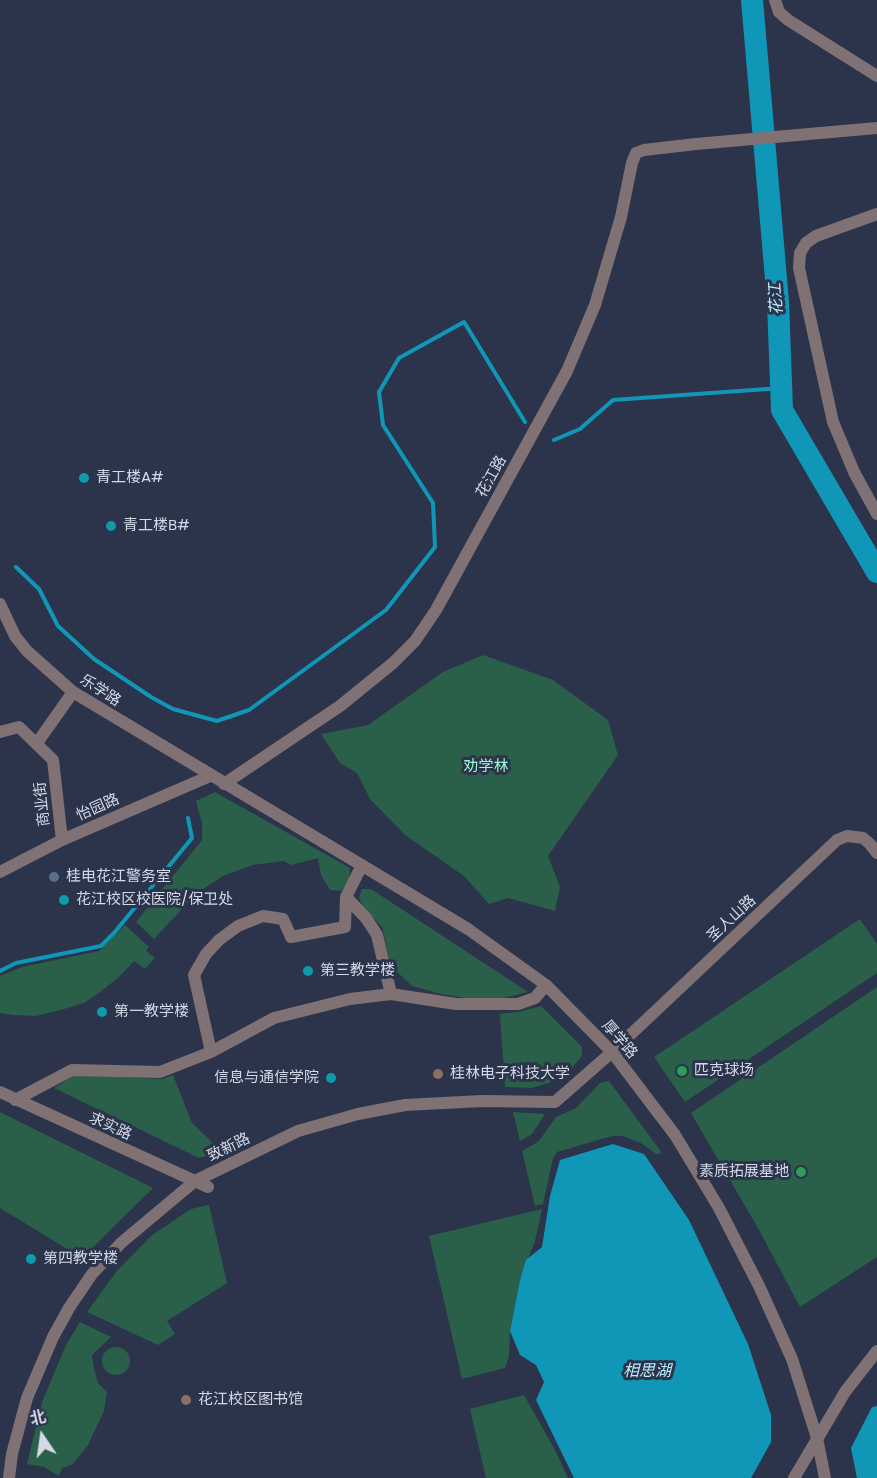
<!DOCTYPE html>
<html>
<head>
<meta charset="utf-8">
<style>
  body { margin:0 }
  #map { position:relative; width:877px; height:1478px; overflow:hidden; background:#2c344b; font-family:Poppins,"Noto Sans SC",sans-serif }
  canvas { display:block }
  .north { position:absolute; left:12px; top:1406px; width:60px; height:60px; -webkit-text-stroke:4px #2c344b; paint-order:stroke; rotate:347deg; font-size:16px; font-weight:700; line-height:24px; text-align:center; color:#d3d9e7 }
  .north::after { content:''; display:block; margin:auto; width:21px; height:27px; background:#d3d9e7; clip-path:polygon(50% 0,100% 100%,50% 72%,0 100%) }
</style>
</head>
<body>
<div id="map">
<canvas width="877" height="1478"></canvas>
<div class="north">北</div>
</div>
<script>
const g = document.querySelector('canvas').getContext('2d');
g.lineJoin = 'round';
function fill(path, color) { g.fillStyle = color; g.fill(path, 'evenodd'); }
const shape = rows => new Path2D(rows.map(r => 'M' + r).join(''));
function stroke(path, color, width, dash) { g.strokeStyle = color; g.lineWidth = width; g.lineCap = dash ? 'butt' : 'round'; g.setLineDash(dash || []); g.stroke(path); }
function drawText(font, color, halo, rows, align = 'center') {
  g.font = font + ' Poppins,"Noto Sans SC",sans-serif'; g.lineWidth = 6; g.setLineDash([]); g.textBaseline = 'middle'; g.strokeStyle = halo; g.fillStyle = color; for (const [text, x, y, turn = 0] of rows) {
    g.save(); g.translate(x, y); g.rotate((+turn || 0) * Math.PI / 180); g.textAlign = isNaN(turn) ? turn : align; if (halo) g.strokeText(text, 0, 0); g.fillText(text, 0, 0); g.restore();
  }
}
const green = shape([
  [483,655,553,680,608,720,618,755,548,856,560,887,555,911,508,898,489,904,464,876,405,835,370,799,357,773,340,763,321,734,368,725,443,672],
  [215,792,350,868,349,881,341,891,330,890,321,875,318,858,291,865,284,861,253,865,223,876,197,893,154,939,136,922,202,840,202,823,196,801],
  [362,889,371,889,528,992,504,998,471,999,441,994,412,986,395,970,390,961,382,927,363,907,359,898],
  [860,919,877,944,877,973,685,1102,654,1057],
  [125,925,149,947,146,951,155,958,145,969,134,961,119,977,99,993,84,1003,61,1010,36,1016,13,1015,0,1013,0,976,22,967,99,951],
  [877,987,877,1257,800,1307,759,1230,691,1113],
  [541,1006,582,1047,582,1056,573,1067,549,1083,531,1088,505,1087,500,1014,519,1012],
  [74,1075,162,1079,173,1075,192,1123,222,1152,199,1158,54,1088],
  [609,1081,662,1153,656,1154,641,1143,623,1136,612,1136,557,1152,553,1158,543,1204,535,1206,522,1151,539,1141,556,1117,576,1108,600,1083],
  [0,1112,153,1188,82,1258,0,1208],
  [513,1112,545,1114,532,1134,520,1141],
  [209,1205,227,1283,167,1321,175,1334,158,1345,87,1312,116,1272,151,1236,191,1209],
  [542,1209,535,1241,520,1280,510,1331,509,1356,505,1368,462,1379,429,1236],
  [80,1322,111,1337,92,1355,94,1369,98,1383,107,1392,104,1411,88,1445,73,1464,62,1468,59,1476,44,1467,27,1464,42,1402,66,1345],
  '102 1361a14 14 0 1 1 28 0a14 14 0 1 1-28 0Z',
  [524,1395,555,1450,568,1478,486,1478,470,1409]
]);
const water = shape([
  [613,1144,644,1154,689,1220,748,1344,771,1415,771,1442,751,1478,574,1478,536,1400,544,1382,536,1365,520,1355,510,1331,520,1280,526,1260,542,1247,550,1196,560,1160],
  [877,1406,877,1478,857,1478,851,1448,872,1407]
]);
const stream = shape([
  [554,440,580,429,613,400,781,388],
  [16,567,39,589,58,626,94,659,151,697,173,709,217,721,249,710,386,610,435,547,433,503,383,425,379,392,399,358,464,322,525,422],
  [0,971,16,963,101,946,114,933,192,838,188,818]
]);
const river = shape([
  [752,0,778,302,782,410,877,572]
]);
const street = shape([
  [775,0,779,12,788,20,877,76],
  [877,214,816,236,806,243,800,253,799,268,833,422,854,472,877,514],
  [0,604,15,636,27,651,73,692,468,929,546,985,612,1052,675,1135,719,1208,760,1288,792,1359,817,1438,825,1478],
  [0,732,19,727,53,760,62,840],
  [37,743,73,692],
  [224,784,340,706,393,663,415,641,436,610,567,371,595,305,621,217,632,163,636,153,644,150,696,144,877,128],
  [0,872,62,840,210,776],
  [346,897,366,918,377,935,391,994],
  [211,1052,274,1018,350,999,391,994,456,1004,518,1004,535,998,546,985],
  [0,1092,208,1187],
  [15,1100,72,1070,160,1072,211,1052,194,975,206,954,219,940,238,926,263,916,283,919,291,937,345,927,346,897,362,865],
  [9,1478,12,1454,27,1398,53,1337,69,1308,92,1274,121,1243,195,1181,298,1131,358,1114,405,1105,482,1101,555,1102,612,1052,837,840,847,836,863,838,870,844,877,853],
  [794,1478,845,1392,877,1351]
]);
const markers = [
  [84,478,6,"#0f9aa8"],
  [111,526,6,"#0f9aa8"],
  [54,877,6,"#5c6f8a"],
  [64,900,6,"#0f9aa8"],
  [308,971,6,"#0f9aa8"],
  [102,1012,6,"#0f9aa8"],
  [682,1071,6,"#2e9e5b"],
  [438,1074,6,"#8d6e63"],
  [331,1078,6,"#0f9aa8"],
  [801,1172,6,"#2e9e5b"],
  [31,1259,6,"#0f9aa8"],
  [186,1400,6,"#8d6e63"]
];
const streetNames = [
  ["花江路",492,477,-61],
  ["乐学路",100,691,33],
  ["商业街",43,804,-96],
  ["怡园路",98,808,-24],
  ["圣人山路",732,919,-43],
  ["厚学路",619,1040,49],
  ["求实路",110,1127,25],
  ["致新路",229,1148,-26]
];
const poiNames = [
  ["青工楼A#",96,478],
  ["青工楼B#",123,526],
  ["桂电花江警务室",66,877],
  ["花江校区校医院/保卫处",76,900],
  ["第三教学楼",320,971],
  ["第一教学楼",114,1012],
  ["匹克球场",694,1071],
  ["桂林电子科技大学",450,1074],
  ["信息与通信学院",319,1078,"right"],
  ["素质拓展基地",789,1172,"right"],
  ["第四教学楼",43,1259],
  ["花江校区图书馆",198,1400]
];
const parkNames = [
  ["劝学林",486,767]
];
const waterNames = [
  ["花江",777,299,-94],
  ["相思湖",647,1372]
];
fill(green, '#2a5f49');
fill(water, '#1097b8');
stroke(stream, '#1097b8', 4);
stroke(river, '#1097b8', 22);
stroke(street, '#807174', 12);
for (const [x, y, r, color] of markers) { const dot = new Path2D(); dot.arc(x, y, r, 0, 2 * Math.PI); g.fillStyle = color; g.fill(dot); stroke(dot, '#2c344b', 2); }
drawText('15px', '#d3d9e7', '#2c344b', streetNames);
drawText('15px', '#d3d9e7', '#2c344b', poiNames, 'left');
drawText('15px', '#96fbcf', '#2c344b', parkNames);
drawText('italic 16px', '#b9ecfd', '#2c344b', waterNames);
</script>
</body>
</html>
